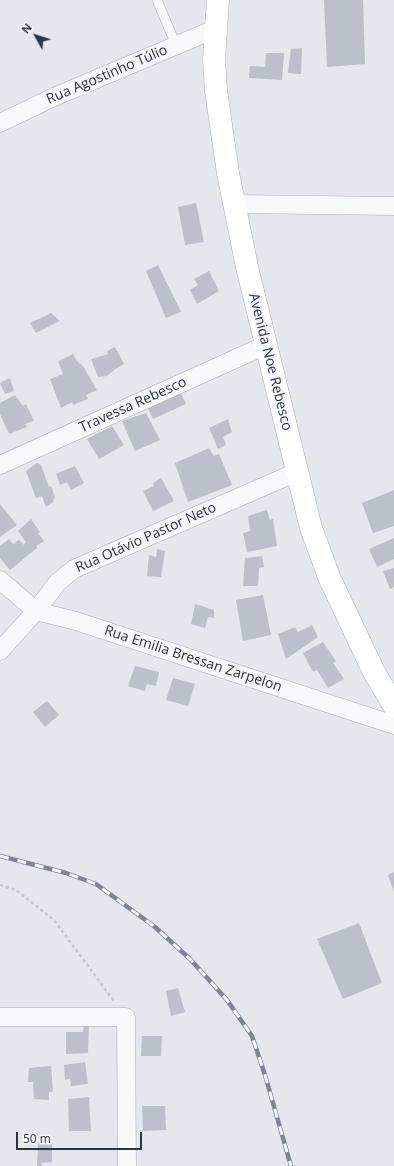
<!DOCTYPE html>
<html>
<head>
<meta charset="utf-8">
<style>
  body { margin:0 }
  #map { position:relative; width:394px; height:1166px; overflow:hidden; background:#e4e7ec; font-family:"Open Sans",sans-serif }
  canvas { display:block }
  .north { position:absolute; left:16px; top:16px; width:40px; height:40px; -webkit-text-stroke:3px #f4f6f9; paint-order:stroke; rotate:309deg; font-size:11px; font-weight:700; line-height:16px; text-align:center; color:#2b3445 }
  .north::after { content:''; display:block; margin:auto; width:14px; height:18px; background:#2b3445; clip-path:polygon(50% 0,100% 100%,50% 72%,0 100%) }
  .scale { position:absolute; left:16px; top:1132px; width:126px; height:18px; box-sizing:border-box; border:2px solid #2b3445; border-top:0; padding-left:5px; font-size:12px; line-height:14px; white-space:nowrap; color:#2b3445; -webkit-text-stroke:3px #f4f6f9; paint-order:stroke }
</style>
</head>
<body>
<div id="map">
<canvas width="394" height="1166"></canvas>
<div class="north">N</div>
<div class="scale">50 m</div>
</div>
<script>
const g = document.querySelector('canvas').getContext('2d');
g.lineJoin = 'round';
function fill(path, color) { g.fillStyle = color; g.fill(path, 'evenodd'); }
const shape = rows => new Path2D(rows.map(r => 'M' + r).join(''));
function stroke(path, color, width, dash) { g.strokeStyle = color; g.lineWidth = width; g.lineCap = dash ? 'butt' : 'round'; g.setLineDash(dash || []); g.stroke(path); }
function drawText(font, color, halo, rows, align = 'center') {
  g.font = font + ' "Open Sans",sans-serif'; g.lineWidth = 4; g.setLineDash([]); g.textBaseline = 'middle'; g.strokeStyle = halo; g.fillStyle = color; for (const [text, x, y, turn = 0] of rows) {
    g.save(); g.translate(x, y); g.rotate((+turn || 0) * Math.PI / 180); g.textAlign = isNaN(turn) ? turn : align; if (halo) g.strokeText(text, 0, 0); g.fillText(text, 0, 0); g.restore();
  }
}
const building = shape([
  [324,0,363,0,365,64,327,67],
  [302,48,301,74,288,73,291,49],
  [266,53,284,53,282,80,249,78,250,66,265,67],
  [196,203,204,242,185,245,178,207],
  [158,265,181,312,166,318,146,271],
  [209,271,219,291,197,304,190,290,198,285,194,279],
  [51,313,60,321,36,333,30,323],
  [115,347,124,364,114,370,107,376,98,377,91,359,108,354,107,351],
  [73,354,77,361,83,366,97,390,86,395,88,399,73,405,72,402,61,408,50,379,63,374,58,361],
  [10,378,14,391,5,394,0,383],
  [179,389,186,404,153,419,146,404],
  [15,395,23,406,26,404,34,421,25,424,27,427,9,434,0,414,0,403],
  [146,413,160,440,135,451,122,421],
  [228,419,232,432,223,437,226,445,218,449,209,428],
  [112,426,124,445,99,459,87,439],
  [209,448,214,456,219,454,232,485,188,502,175,463],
  [37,463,41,465,49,487,51,486,55,497,52,503,46,507,42,496,36,498,26,471],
  [75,466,84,483,71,490,67,482,60,485,56,474],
  [161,478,174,501,153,511,143,491,154,486,153,483],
  [394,490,394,526,373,533,362,503],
  [0,504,17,525,0,537],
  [267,510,270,520,273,519,277,546,247,552,243,533,250,531,248,516],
  [31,519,40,532,38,533,44,541,36,546,37,548,10,570,0,558,0,546,9,539,13,544,19,540,24,545,26,542,18,531],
  [394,538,394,559,377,567,369,549],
  [157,549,165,551,161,577,147,576,149,555,156,557],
  [262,556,264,567,259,568,258,586,243,586,245,558],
  [394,568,394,587,390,589,383,571],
  [263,595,271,635,243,641,236,600],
  [195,604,214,610,214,618,208,617,205,628,191,624],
  [312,625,318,637,286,659,278,634,295,627,298,632],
  [323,642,336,661,333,663,344,679,328,688,317,670,313,672,303,653],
  [135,666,159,672,156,686,147,684,145,691,128,686],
  [173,678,195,684,188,706,166,700],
  [47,701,59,715,45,727,33,712],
  [394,872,394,892,388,875],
  [359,923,382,983,343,999,317,939],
  [178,988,185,1012,171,1016,166,991],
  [84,1023,89,1023,88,1053,66,1054,66,1032,83,1032],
  [142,1036,162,1036,161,1056,141,1056],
  [85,1062,88,1084,71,1086,70,1079,65,1080,64,1065],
  [51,1066,53,1092,49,1092,49,1100,34,1099,33,1082,28,1082,29,1068],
  [89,1097,91,1131,69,1131,68,1099],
  [142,1106,165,1106,166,1130,143,1131],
  [38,1143,52,1143,52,1162,41,1163,42,1166,37,1166]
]);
const path = shape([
  [0,885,16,890,54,920,114,1001]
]);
const lane = shape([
  [157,0,176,45]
]);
const street = shape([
  [0,123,54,97,215,29],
  [235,204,394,206],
  [0,465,266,345],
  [0,580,36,611,76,621,394,725],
  [0,651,36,611,57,583,74,569,297,472],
  [0,1017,126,1017,127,1166]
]);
const secondary = shape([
  [218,0,214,59,216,91,228,173,247,267,311,528,329,577,374,672,394,706]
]);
const rail = shape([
  [0,856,66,873,96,884,155,927,190,959,227,1000,252,1036,265,1075,291,1166]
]);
const streetNames = [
  ["Rua Agostinho Túlio",107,75,-23],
  ["Avenida Noe Rebesco",270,362,76],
  ["Travessa Rebesco",133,405,-24],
  ["Rua Otávio Pastor Neto",146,538,-24],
  ["Rua Emilia Bressan Zarpelon",193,659,18]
];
fill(building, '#bbc0ca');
stroke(lane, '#a9aeb7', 10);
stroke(street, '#a9aeb7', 19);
stroke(secondary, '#a9aeb7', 23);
stroke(path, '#c2c5cb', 2.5, [3, 3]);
stroke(lane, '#f7f8fa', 9);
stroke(street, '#f7f8fa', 18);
stroke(secondary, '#fff', 22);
stroke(rail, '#7d8696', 4.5);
stroke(rail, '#f4f6f9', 3, [9]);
drawText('14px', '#2b3445', '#f4f6f9', streetNames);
</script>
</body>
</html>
